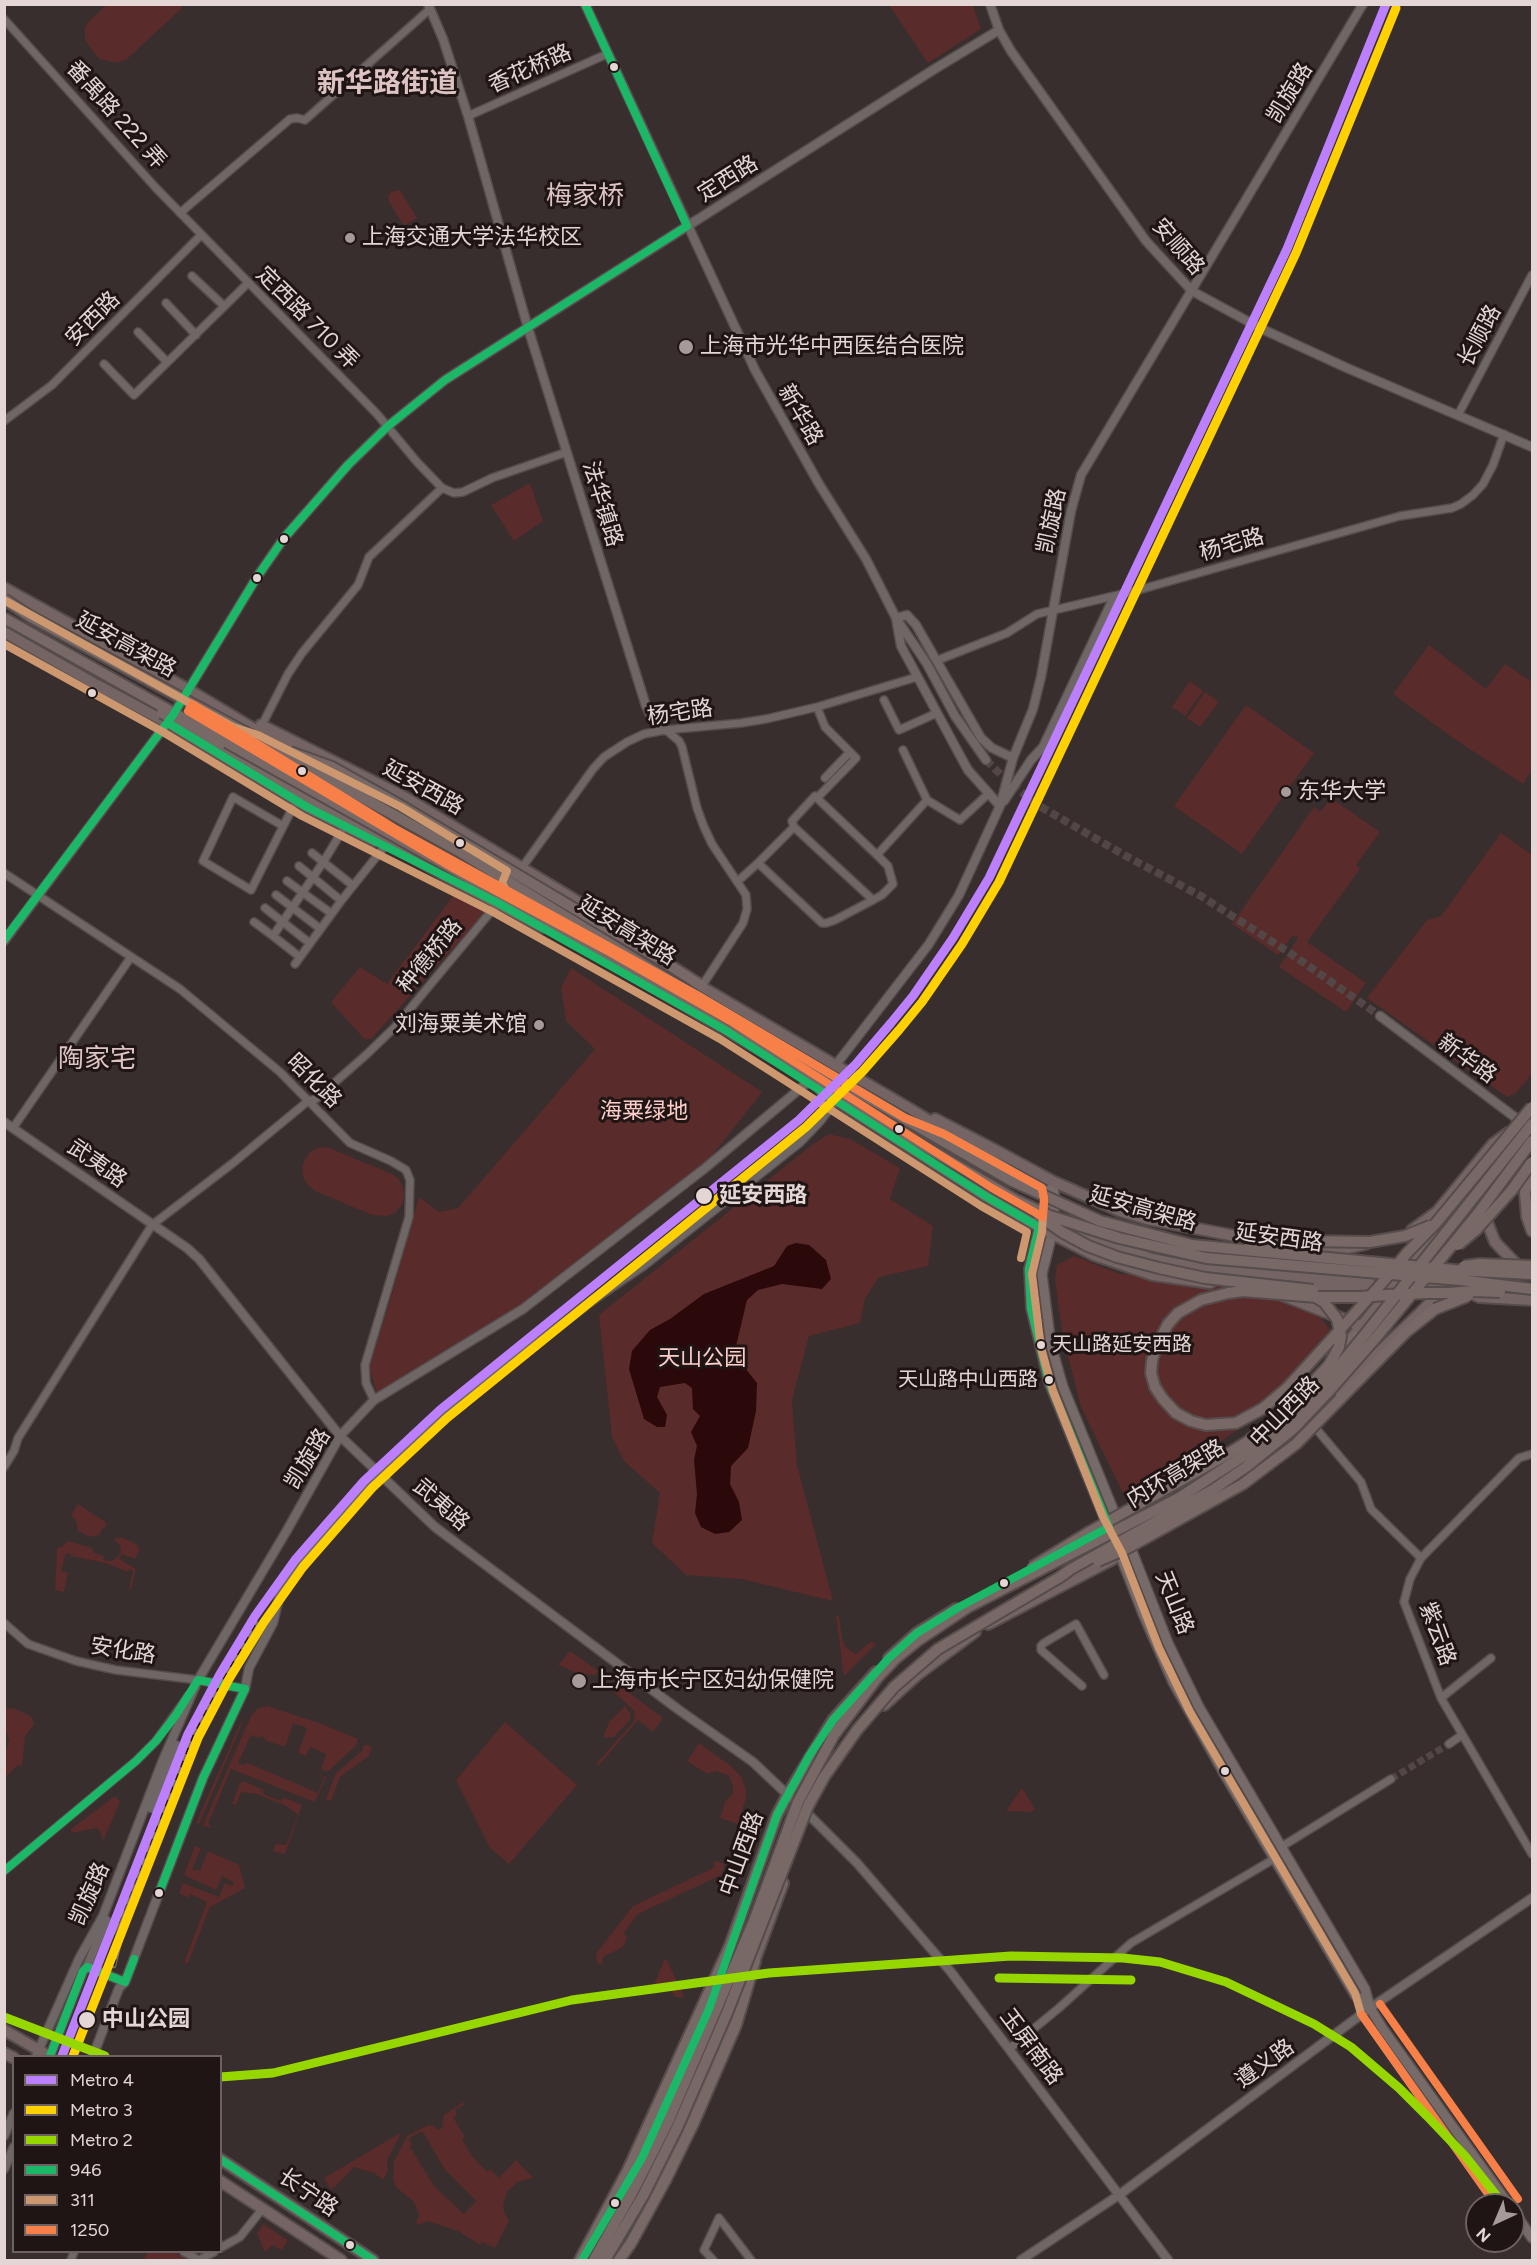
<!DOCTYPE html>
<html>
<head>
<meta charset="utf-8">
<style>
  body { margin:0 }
  #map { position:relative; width:1537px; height:2265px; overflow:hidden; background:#382e2d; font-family:Figtree,sans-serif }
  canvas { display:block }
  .frame { position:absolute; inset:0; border:6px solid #e3d6d5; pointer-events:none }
  .legend { position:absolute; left:12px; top:2055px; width:210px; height:198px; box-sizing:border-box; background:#1e1514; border:2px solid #6d6261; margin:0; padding:8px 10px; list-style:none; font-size:18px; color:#e3d6d5 }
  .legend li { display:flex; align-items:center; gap:12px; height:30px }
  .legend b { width:30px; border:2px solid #6d6261 }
  .north { position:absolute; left:1465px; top:2193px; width:60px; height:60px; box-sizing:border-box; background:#1e1514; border:2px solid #6d6261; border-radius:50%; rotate:224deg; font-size:16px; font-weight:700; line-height:24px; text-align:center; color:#e3d6d5 }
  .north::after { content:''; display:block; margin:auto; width:21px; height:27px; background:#a79b9a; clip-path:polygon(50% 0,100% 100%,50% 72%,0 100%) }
</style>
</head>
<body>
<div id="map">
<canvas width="1537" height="2265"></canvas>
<div class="frame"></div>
<ul class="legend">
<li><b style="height:8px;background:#bc80ff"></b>Metro 4</li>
<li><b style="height:8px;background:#ffd100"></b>Metro 3</li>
<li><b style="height:8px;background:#97d700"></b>Metro 2</li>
<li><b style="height:8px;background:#1ab867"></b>946</li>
<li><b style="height:8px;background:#cd976f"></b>311</li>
<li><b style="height:8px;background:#f78048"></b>1250</li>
</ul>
<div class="north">N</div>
</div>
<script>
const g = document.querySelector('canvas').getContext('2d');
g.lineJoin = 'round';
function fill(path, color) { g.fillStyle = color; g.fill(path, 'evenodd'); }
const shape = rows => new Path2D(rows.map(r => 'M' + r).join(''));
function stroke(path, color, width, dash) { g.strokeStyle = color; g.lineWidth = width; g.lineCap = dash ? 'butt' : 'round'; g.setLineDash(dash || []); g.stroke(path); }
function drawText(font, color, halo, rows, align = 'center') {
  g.font = font + ' Figtree,"Noto Sans SC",sans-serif'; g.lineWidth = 6; g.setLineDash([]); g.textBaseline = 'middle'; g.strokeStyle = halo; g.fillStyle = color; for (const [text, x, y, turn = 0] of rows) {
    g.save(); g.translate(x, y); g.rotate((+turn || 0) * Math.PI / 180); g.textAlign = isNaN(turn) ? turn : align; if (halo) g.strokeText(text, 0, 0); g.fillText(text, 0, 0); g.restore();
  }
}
const green = shape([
  [108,4,182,4,182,5,181,9,127,59,120,62,112,62,99,59,85,40,85,28,89,21],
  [889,5,973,5,981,29,928,63],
  [400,190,417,218,404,226,389,202,388,196,391,192],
  [530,483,543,521,514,541,491,505],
  [1429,645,1486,689,1505,664,1532,682,1532,770,1523,784,1453,738,1393,694],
  [1190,681,1203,691,1185,716,1172,707],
  [1205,692,1219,702,1200,727,1187,718],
  [1246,705,1314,753,1242,854,1174,806],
  [1331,798,1380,832,1356,865,1360,869,1307,942,1366,983,1346,1012,1279,967,1298,938,1293,935,1278,955,1232,924,1314,807,1320,812],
  [1501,833,1532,855,1532,1074,1516,1093,1507,1097,1367,998,1427,920,1441,916],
  [460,887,493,904,372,1038,365,1040,331,1002,360,967,387,984],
  [571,968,762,1092,704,1166,522,1308,377,1394,369,1367,390,1301,419,1197,439,1212,458,1208,595,1049,566,1021,561,988],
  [829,1134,850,1139,900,1168,890,1199,933,1226,928,1266,879,1277,865,1299,860,1323,809,1336,792,1400,797,1465,833,1601,741,1579,686,1575,652,1543,660,1493,624,1461,612,1437,599,1315,813,1144],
  [327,1147,392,1174,399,1179,403,1187,404,1196,402,1205,396,1212,388,1216,372,1215,315,1191,308,1185,303,1177,302,1168,305,1159,310,1152,318,1148],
  [1074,1256,1120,1274,1221,1276,1309,1302,1330,1329,1313,1353,1246,1424,1175,1473,1133,1497,1124,1495,1081,1407,1063,1337,1055,1280,1057,1265],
  [78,1504,107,1523,105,1528,103,1528,99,1535,90,1537,78,1531,76,1520,71,1516],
  [116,1538,123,1538,136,1544,140,1550,135,1559,122,1554,119,1559,136,1569,131,1590,129,1589,133,1571,129,1569,128,1572,106,1563,70,1556,71,1554,66,1553,61,1571,68,1573,64,1592,55,1590,57,1548,62,1547,68,1541,92,1548,94,1553,104,1556,103,1560,111,1561,117,1558,121,1552,120,1545,114,1540],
  [836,1616,839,1616,842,1639,845,1646,850,1651,856,1654,872,1641,874,1644,877,1643,844,1676],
  [570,1651,600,1672,594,1675,580,1674,558,1665],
  [619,1685,663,1718,653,1732,638,1720,598,1766,596,1764,635,1720,634,1711,614,1692],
  [267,1706,322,1724,358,1739,357,1742,355,1747,327,1772,321,1769,326,1754,310,1747,306,1756,298,1753,307,1729,303,1726,293,1724,285,1747,267,1741,262,1736,258,1738,251,1735,238,1763,243,1765,248,1763,318,1793,324,1778,315,1773,326,1777,319,1794,314,1802,231,1769,208,1824,211,1825,210,1828,203,1825,251,1716,257,1709],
  [625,1706,630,1713,630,1720,614,1737,603,1738,609,1722],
  [13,1708,27,1714,32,1718,34,1724,25,1737,22,1766,18,1765,5,1777,5,1755,9,1740,5,1728,5,1709],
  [505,1722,577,1785,509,1864,490,1848,456,1780],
  [240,1724,242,1724,199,1824,196,1823],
  [699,1743,731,1766,742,1778,746,1790,746,1798,738,1824,720,1818,725,1802,733,1793,733,1786,728,1775,715,1771,707,1774,687,1761],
  [364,1745,367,1745,373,1748,369,1753,370,1755,340,1777,331,1801,326,1799,336,1773,362,1751],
  [243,1781,264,1790,263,1794,281,1801,283,1797,302,1805,285,1854,273,1851,276,1844,286,1845,298,1815,286,1806,257,1794,241,1792,236,1805,232,1804,240,1783],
  [1022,1788,1035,1809,1031,1812,1006,1811],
  [115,1796,120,1802,103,1841,100,1831,97,1828,72,1833,71,1829],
  [195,1846,201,1848,192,1870,200,1870,208,1851,239,1865,245,1888,210,1907,188,1963,184,1963,207,1902,190,1894,188,1898,179,1893,183,1883,219,1897,225,1883,232,1886,234,1882,222,1876,216,1890,184,1875],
  [716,1861,725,1864,721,1875,638,1914,624,1933,627,1938,623,1947,603,1957,602,1964,598,1965,596,1955,598,1951,633,1906,715,1867,713,1862],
  [664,1960,667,1960,684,1997,675,1997,667,1983,656,1987,654,1985],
  [464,2102,465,2104,455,2110,457,2115,453,2117,465,2137,462,2139,473,2157,487,2172,490,2169,499,2178,516,2160,533,2178,517,2182,507,2192,503,2205,504,2212,509,2221,495,2248,482,2242,480,2245,458,2231,427,2221,419,2225,416,2223,419,2214,413,2201,396,2187,393,2180,394,2161,407,2136,428,2125,434,2126,438,2130,442,2128,444,2115],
  [420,2132,423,2132,445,2170,476,2201,464,2214,435,2187,410,2147,412,2145,409,2138],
  [402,2132,387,2160,388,2171,383,2180,374,2173,354,2167,335,2187,330,2189,324,2178],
  [263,2224,288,2240,282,2250,273,2245,265,2252,257,2234],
  [148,2252,174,2252,186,2258,184,2260,143,2260]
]);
const water = shape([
  [796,1243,809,1245,826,1260,831,1279,822,1289,782,1284,758,1290,747,1300,736,1346,731,1348,731,1353,734,1363,741,1363,757,1383,756,1411,748,1448,731,1466,730,1484,739,1502,742,1520,729,1532,715,1534,701,1527,695,1513,697,1494,694,1460,697,1446,691,1432,700,1416,693,1409,692,1388,685,1383,660,1387,657,1397,667,1415,665,1427,657,1427,644,1419,629,1369,632,1351,650,1330,670,1319,704,1294,774,1266,787,1246]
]);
const minorTunnel = shape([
  [1391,1779,1449,1744]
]);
const tertiaryTunnel = shape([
  [986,760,1002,776,1036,804,1124,855,1201,896,1287,951,1380,1016]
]);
const minor = shape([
  [4,19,156,188,377,414,417,462,442,488,454,493,463,492,492,478,567,452],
  [468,116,607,54],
  [180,213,290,119,297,118,305,120,430,9],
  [192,276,224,306],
  [166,303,196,335],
  [138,332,167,362],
  [104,364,134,395,248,283],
  [1458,415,1532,275],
  [4,421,52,385,201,235],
  [938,660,1007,633,1037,614,1135,591,1400,516,1452,508,1461,504,1473,495,1483,484,1493,465,1504,434],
  [884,700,899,730,937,713],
  [817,707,825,727,856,758,817,798,877,855,927,800,903,750],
  [262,725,288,674,302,653,358,585,369,557,442,488],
  [666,730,679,741,682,747,697,808,704,827,712,844,746,895,747,909,743,923,702,986],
  [825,778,850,752],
  [927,800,960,820,988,794],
  [283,826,233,797,203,861,251,890,296,801],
  [794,827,792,821,815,796,817,798],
  [312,853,351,884],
  [299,866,338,898],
  [521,869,593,769,604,757,627,742,644,734,665,730,741,723,766,719,817,707,917,677],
  [4,873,180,989,280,1072,350,1143,391,1161,406,1170,410,1180,409,1217,365,1365,366,1383,374,1400],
  [287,881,328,911],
  [738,881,758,863],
  [276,895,318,927],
  [873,900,794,827,758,863,822,923,826,923,835,920,873,900,882,895,893,884,888,866,877,855],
  [265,908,307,941],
  [254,922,273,936],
  [296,954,273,936,324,861,345,826],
  [295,964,341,901,385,846],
  [13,1128,131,957],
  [1308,1419,1361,1482,1371,1509,1421,1558],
  [1532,1454,1519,1458,1421,1558,1410,1579,1404,1602,1441,1698,1532,1854],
  [4,1467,14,1451,18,1438,152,1225,233,1163,308,1101,316,1099,367,1054,395,1027,498,903],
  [4,1623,28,1644,76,1661,116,1670,198,1680,245,1689],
  [1082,1686,1041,1650,1041,1646,1044,1643,1076,1624,1104,1675],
  [1441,1698,1491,1658],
  [1449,1744,1462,1735],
  [1281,1847,1391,1779],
  [4,1871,136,1761,156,1741,189,1695],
  [1009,2049,1059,2008,1131,1943,1274,1859],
  [220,2248,240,2237,263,2208],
  [184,2252,199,2260,214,2252],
  [71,2260,74,2252],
  [713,2260,704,2250,719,2218,751,2260]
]);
const tertiary = shape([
  [428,4,443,39,468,116,528,328,646,706,651,716,665,730],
  [585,4,755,370,819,484,866,559,896,618,927,664,955,716,986,760],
  [990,4,999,30,1011,51,1146,241,1192,291,1262,329,1347,368,1532,447],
  [896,618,901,646,957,750,968,770,1000,806],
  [896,618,907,615,916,625,981,738,992,748,1013,758],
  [1004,801,1031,760,1043,747,1114,597],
  [4,941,173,715,257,577,284,538,348,465,388,426,445,380,933,70,999,30],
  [1380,1016,1524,1124],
  [4,1122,187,1248,199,1259,340,1436,435,1527,679,1710,753,1762,791,1798],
  [151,1808,176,1745],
  [803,1809,857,1863,951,1972,1168,2260],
  [87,1967,106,1920],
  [36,2056,79,1959,103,1916,163,1760,198,1680,286,1532,340,1436,374,1400,523,1309,704,1169,808,1082,835,1066,929,944,959,895,1000,806,1013,758,1033,709,1041,677,1071,511,1081,475,1363,4],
  [50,2056,83,1971,87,1967,125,1982,203,1778,245,1689,249,1668,273,1623,280,1593,293,1568,356,1495,441,1420,507,1366,593,1300,643,1266,800,1142,820,1121,836,1100,835,1075],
  [93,2056,119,1988,125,1982],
  [4,2136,14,2113],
  [4,2169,14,2147],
  [1021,2260,1119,2195,1370,2008,1532,1898]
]);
const secondary = shape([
  [1052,1181,1055,1199,1052,1234,1042,1274,1051,1345,1063,1387,1119,1524],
  [1049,1190,1029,1269,1031,1308,1049,1382,1109,1529],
  [1128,1541,1168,1643,1199,1707,1365,1989,1370,2008,1383,2029,1509,2205],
  [1117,1547,1144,1616,1173,1682,1225,1775,1355,1995,1370,2008],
  [1513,2210,1532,2238]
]);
const primary = shape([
  [4,588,189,690,299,756],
  [4,632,97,685,168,723,307,807,375,841],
  [261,725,406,798,613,923,648,948],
  [442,874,542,927],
  [574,916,623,943],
  [695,983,910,1109,1039,1189],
  [822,1091,987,1197,1039,1227,1094,1255,1153,1275,1210,1283],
  [935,1119,993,1149,1052,1181,1120,1211,1147,1219,1308,1250],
  [1483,1212,1495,1242,1518,1266],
  [1069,1226,1103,1242,1152,1259,1188,1266,1282,1275,1369,1281],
  [1412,1230,1437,1212,1493,1144,1508,1133],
  [1302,1252,1308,1250,1347,1248,1366,1244],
  [1407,1271,1483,1175],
  [1397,1284,1421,1287,1471,1287],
  [1303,1286,1351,1288,1396,1284],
  [1466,1291,1479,1297,1532,1300],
  [1282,1295,1351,1322,1361,1327],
  [1350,1340,1391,1290],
  [1313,1415,1422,1311,1444,1288],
  [1262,1464,1298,1429],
  [1102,1531,1135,1512],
  [988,1624,1113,1559],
  [889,1658,917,1633,956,1609],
  [884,1705,917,1675,975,1632],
  [727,1954,777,1815,788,1794,833,1720,876,1672],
  [751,1970,783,1883],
  [4,2030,49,2056],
  [4,2053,14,2058],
  [220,2159,373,2260],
  [220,2181,341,2260],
  [621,2192,642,2158,709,2009,717,1983],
  [654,2192,704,2085,739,2001]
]);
const trunk = shape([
  [219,747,448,877],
  [666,963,702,986],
  [1532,1171,1525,1192,1527,1217,1532,1231],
  [1334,1360,1357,1336],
  [1340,1399,1406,1332,1435,1309],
  [834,1735,877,1678,896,1658,917,1641,968,1607],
  [580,2260,628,2170,729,1948],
  [619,2260,631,2243,666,2179,694,2122,736,2025,755,1961]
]);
const rail = shape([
  [98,1960,117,1926,193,1736,208,1706,256,1623],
  [114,1966,125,1922]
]);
const trunkBridge = shape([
  [4,599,31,617,263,742,462,853,739,1023,1012,1181,1100,1221,1192,1245,1454,1270,1532,1274],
  [4,618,451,868,1016,1200,1050,1216,1119,1238,1206,1258,1460,1280,1532,1289],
  [162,713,219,747],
  [290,752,332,767,398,804,666,963],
  [1039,1216,1062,1232,1088,1246,1117,1257,1159,1268,1205,1278,1313,1290],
  [1250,1245,1306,1241,1370,1242,1405,1236,1430,1226],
  [1458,1245,1476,1230,1512,1190,1532,1162],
  [1464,1266,1480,1264,1532,1266],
  [1500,1292,1474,1291,1448,1293,1427,1293,1386,1295,1360,1297,1317,1297,1243,1291,1228,1293,1201,1300,1178,1313,1168,1324,1156,1347,1152,1361,1151,1373,1155,1387,1163,1399,1176,1413,1191,1421,1206,1425,1236,1423,1262,1409,1287,1388,1357,1311,1382,1283,1407,1253,1436,1223,1532,1107],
  [1435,1309,1468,1296],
  [1098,1561,1126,1549,1243,1484,1296,1444,1340,1399],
  [1032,1567,1091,1531,1221,1458,1247,1442,1288,1409,1329,1365,1339,1347,1341,1336,1337,1319,1324,1302,1315,1297],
  [968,1607,1179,1498,1251,1451,1288,1420,1327,1381,1367,1332,1532,1124],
  [594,2260,634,2189,667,2124,754,1921,798,1802,834,1735],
  [605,2260,644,2194,677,2128,727,2013,808,1806,824,1777,857,1730,894,1687,938,1649,1060,1577,1071,1569,1214,1489,1246,1467,1294,1428,1331,1389,1374,1340,1476,1216,1532,1141]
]);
const bus1 = shape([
  [585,4,687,226],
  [168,723,307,807,498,903,725,1030,987,1197,1039,1227,1029,1269,1031,1308,1049,1382,1109,1527,959,1607,917,1633,888,1659,833,1720,809,1756,777,1815,709,2009,642,2158,582,2260],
  [4,940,173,715,257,577,284,538,348,465,388,426,445,380,687,226],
  [4,1871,136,1761,156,1741,176,1715,198,1680,245,1689,203,1778,159,1893],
  [50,2056,83,1971,87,1967,125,1982,134,1959],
  [220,2159,373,2260]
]);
const bus2 = shape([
  [4,600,233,727,258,735,401,807,507,871,502,883,507,892,697,995,905,1118,944,1134,1042,1188,1044,1199,1042,1232,1032,1274,1041,1348,1053,1391,1103,1517,1122,1553,1159,1648,1190,1712,1355,1993,1361,2014,1496,2205],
  [4,644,163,732,302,816,493,912,720,1039,981,1206,1027,1232,1021,1258]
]);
const bus3 = shape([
  [192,704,394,828,697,995,905,1118,944,1134,1042,1188,1044,1199,1043,1217,992,1188,730,1021,613,954,453,868,188,711,192,704],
  [1380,2004,1518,2199],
  [1362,2015,1496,2205]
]);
const metro1 = shape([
  [62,2056,188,1734,220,1674,255,1616,295,1560,364,1481,440,1410,799,1120,856,1064,891,1023,913,996,953,938,989,878,1287,249,1386,4]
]);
const metro2 = shape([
  [73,2056,198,1738,229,1679,264,1622,303,1567,372,1488,447,1418,806,1127,863,1071,899,1030,922,1002,962,944,999,882,1296,253,1396,8]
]);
const metro3 = shape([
  [999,1978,1131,1980],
  [4,2017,105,2056],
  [220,2077,273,2073,572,2000,769,1973,1011,1956,1123,1958,1160,1962,1226,1982,1314,2024,1351,2047,1399,2088,1427,2116,1465,2156,1504,2205]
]);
const markers = [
  [614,67,5,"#e3d6d5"],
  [350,238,6,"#a79b9a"],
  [686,347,8,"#a79b9a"],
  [284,539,5,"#e3d6d5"],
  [257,578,5,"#e3d6d5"],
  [92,693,5,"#e3d6d5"],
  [302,771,5,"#e3d6d5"],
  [1286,792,6,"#a79b9a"],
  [460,843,5,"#e3d6d5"],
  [539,1025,6,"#a79b9a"],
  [899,1129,5,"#e3d6d5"],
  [704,1196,9,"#e3d6d5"],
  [1041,1345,5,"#e3d6d5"],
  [1049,1380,5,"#e3d6d5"],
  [1004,1583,5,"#e3d6d5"],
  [579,1681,8,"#a79b9a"],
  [1225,1771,5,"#e3d6d5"],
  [159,1893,5,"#e3d6d5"],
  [87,2020,9,"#e3d6d5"],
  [615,2203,5,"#e3d6d5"],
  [350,2245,5,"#e3d6d5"]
];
const busNames = [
  ["天山路延安西路",1052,1345],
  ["天山路中山西路",1038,1380,"right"]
];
const streetNames = [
  ["香花桥路",530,69,-24],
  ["凯旋路",1290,93,-59],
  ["番禺路 222 弄",116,115,48],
  ["定西路",728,179,-32],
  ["安顺路",1178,247,49],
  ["定西路 710 弄",307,318,45],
  ["安西路",93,319,-45],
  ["长顺路",1480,336,-62],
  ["新华路",800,415,60],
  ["法华镇路",602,504,73],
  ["凯旋路",1052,521,-78],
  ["杨宅路",1232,545,-16],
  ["延安高架路",126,645,29],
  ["杨宅路",680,713,-8],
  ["延安西路",423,788,29],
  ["延安高架路",627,931,32],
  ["种德桥路",430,956,-51],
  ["新华路",1467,1059,36],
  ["昭化路",314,1081,45],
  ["武夷路",97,1164,35],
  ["延安高架路",1143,1209,16],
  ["延安西路",1279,1238,8],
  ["中山西路",1285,1412,-46],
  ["凯旋路",308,1459,-59],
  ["内环高架路",1176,1474,-31],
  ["武夷路",441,1505,41],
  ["天山路",1174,1603,68],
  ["紫云路",1437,1634,70],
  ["安化路",123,1651,9],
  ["中山西路",742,1854,-70],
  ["凯旋路",90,1894,-66],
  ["玉屏南路",1031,2047,53],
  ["遵义路",1265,2064,-36],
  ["长宁路",308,2193,34]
];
const poiNames = [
  ["上海交通大学法华校区",362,238],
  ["上海市光华中西医结合医院",700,347],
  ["东华大学",1298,792],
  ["刘海粟美术馆",527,1025,"right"],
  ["上海市长宁区妇幼保健院",592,1681]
];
const parkNames = [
  ["海粟绿地",644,1112],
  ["天山公园",702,1359]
];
const stopNames = [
  ["延安西路",719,1196],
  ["中山公园",102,2020]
];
const quarterNames = [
  ["梅家桥",585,196],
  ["陶家宅",97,1059]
];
const districtNames = [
  ["新华路街道",387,84]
];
fill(green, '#592b2a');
fill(water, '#2b0809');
stroke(minorTunnel, '#524746', 7, [7, 3.5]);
stroke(tertiaryTunnel, '#524746', 8, [8, 4]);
stroke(minor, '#564c4c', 10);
stroke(tertiary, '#564c4c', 11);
stroke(secondary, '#564c4c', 12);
stroke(primary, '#564c4c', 14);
stroke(trunk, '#564c4c', 14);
stroke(minor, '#6f6766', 7);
stroke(tertiary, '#6f6766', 8);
stroke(secondary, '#776b6a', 9);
stroke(primary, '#746564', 10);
stroke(trunk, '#786866', 10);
stroke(rail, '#746d6c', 4.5);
stroke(rail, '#1e1514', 2, [7]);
stroke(trunkBridge, '#564c4c', 14, []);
stroke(trunkBridge, '#786866', 10);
stroke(bus1, '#1ab867', 8);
stroke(bus2, '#cd976f', 8);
stroke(bus3, '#f78048', 8);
stroke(metro1, '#bc80ff', 9);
stroke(metro2, '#ffd100', 9);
stroke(metro3, '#97d700', 9);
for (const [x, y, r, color] of markers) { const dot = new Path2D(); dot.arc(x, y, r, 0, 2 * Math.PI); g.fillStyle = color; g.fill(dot); stroke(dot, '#1e1514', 2); }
drawText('20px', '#e3d6d5', '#1e1514', busNames, 'left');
drawText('22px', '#e3d6d5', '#1e1514', streetNames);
drawText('22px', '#e3d6d5', '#1e1514', poiNames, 'left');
drawText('22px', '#fdcdc9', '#1e1514', parkNames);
drawText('bold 22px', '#e3d6d5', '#1e1514', stopNames, 'left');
drawText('26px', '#ddc3c1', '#1e1514', quarterNames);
drawText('bold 28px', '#ddc3c1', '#1e1514', districtNames);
</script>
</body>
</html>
